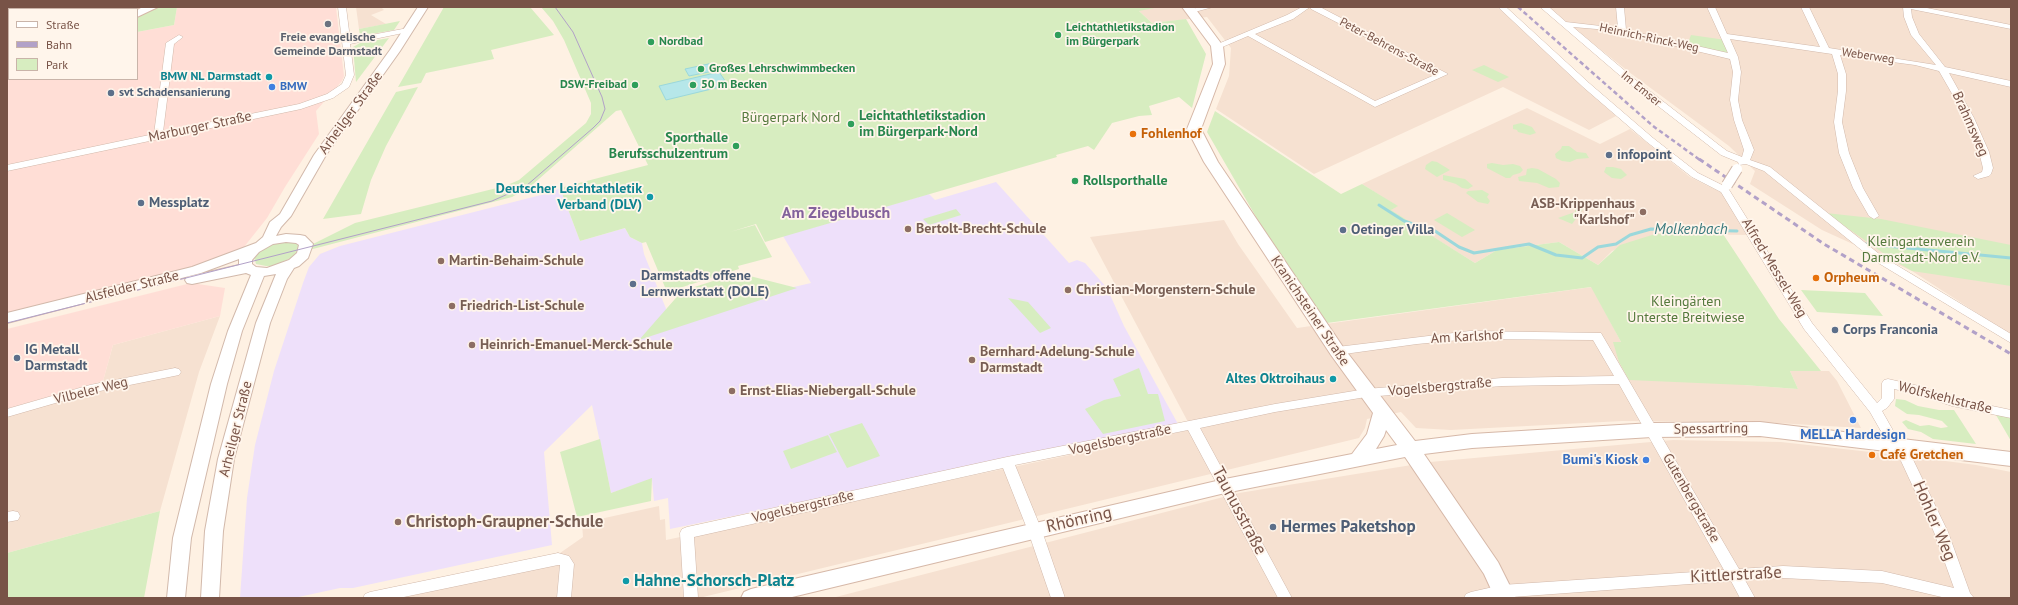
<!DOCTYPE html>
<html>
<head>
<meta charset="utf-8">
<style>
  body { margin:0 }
  #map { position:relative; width:2018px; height:605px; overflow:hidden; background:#fef1e3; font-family:"PT Sans",sans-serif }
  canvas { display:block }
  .frame { position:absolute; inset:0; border:8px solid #785347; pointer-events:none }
  .legend { position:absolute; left:8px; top:8px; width:130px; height:72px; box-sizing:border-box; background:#fff5eb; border:1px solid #c9b4a9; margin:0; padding:5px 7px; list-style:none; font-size:12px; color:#785347 }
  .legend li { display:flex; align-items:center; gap:8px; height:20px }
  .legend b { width:20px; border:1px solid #c9b4a9 }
</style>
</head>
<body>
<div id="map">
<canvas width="2018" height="605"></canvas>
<div class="frame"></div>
<ul class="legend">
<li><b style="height:5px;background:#fff"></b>Straße</li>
<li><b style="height:5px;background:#b2a1c8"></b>Bahn</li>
<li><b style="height:11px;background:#d7edc0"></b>Park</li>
</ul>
</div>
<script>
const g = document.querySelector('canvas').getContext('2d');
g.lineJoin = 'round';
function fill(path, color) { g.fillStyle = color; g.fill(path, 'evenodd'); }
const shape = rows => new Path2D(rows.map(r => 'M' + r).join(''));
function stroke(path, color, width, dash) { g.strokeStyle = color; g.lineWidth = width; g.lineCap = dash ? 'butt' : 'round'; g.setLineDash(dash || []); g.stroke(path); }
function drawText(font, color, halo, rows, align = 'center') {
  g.font = font + ' "PT Sans",sans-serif'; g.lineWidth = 3.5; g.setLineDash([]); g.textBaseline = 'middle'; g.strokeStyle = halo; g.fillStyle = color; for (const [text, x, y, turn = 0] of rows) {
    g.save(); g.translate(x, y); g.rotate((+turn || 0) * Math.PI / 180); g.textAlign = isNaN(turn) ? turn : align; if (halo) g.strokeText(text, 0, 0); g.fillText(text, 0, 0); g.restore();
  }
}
const residential = shape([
  [356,7,381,7,384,10,371,15,386,24,359,29],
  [1159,7,1500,7,1616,116,1589,130,1503,87,1314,174,1216,109,1229,76,1231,48,1207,17,1152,23,1138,10],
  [1547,7,2011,7,2011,335,1912,271,1822,230,1750,184,1755,171,1729,146,1629,72],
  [1527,108,1600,144,1630,129,1690,177,1724,194,1752,235,1655,234,1612,251,1598,265,1559,242,1497,250,1475,263,1390,210,1397,206,1362,184],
  [1224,220,1238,244,1297,328,1592,287,1621,342,1614,342,1744,385,1798,389,1790,371,1829,371,1837,381,1861,428,1760,422,1622,421,1451,430,1416,428,1401,412,1367,419,1365,428,1359,438,699,598,395,598,540,567,583,537,582,523,659,506,660,520,665,519,666,540,1184,431,1188,422,1090,237],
  [220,316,199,372,160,511,7,553,7,409,103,381,113,345],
  [1673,440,1781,442,1915,457,1976,465,2011,472,2011,598,832,598,1239,493,1430,462]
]);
const commercial = shape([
  [177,7,336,7,344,76,342,81,316,111,319,134,285,187,267,218,244,247,230,255,193,267,7,314,7,73,9,73,9,79,137,79,137,32,174,25],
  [191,283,225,288,220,316,113,345,103,381,7,409,7,329]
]);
const education = shape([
  [996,182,1069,263,1077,260,1085,263,1107,288,1124,326,1178,424,670,529,668,498,654,501,652,479,611,493,592,405,544,452,552,545,353,588,340,588,294,598,240,598,247,498,255,445,274,371,303,283,309,267,320,254,340,246,541,195,560,188,580,241,625,228,630,237,642,243,644,254,669,316,811,283,783,236,929,194,935,200]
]);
const green = shape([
  [158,7,177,7,174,25,137,32,137,17],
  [444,7,530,7,554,35,491,50,494,59,426,73,421,83,398,87],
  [541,7,1159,7,1139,11,1152,23,1186,19,1206,54,1192,108,1179,97,1149,106,1152,115,1139,116,1112,123,1094,150,1088,146,1056,155,1057,157,765,242,756,224,730,232,755,225,772,257,738,266,739,269,667,292,646,242,642,243,630,237,625,228,580,241,560,188,648,165,621,110,616,111,531,186,512,197,309,250,313,244,355,223,505,186,519,180,586,123,591,114,591,103,564,40,553,21],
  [400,21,394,30,360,36,359,29],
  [1691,35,1726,40,1734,57,1687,46],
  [389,38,356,82,353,47,360,43],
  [1484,65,1509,77,1498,82,1472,70],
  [418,87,386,146,371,180,361,214,323,219,396,92],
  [1215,111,1341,194,1362,184,1398,206,1391,210,1475,263,1497,250,1559,242,1598,265,1620,245,1655,234,1723,234,1779,319,1821,371,1790,371,1798,389,1744,385,1629,380,1619,362,1613,342,1621,342,1591,287,1327,323,1259,222,1207,132],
  [1521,123,1532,127,1536,133,1530,135,1518,132,1517,130,1513,129,1513,125],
  [1562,146,1569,146,1577,152,1586,153,1589,158,1577,159,1570,162,1562,161,1556,158,1555,154,1561,149],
  [1432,161,1437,162,1450,170,1437,177,1425,169,1426,165],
  [1492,163,1503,165,1513,164,1520,166,1523,170,1520,173,1513,175,1510,178,1506,178,1487,168,1487,164],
  [1606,167,1613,167,1621,169,1627,175,1621,179,1612,178,1604,172],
  [1532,168,1538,169,1556,179,1560,183,1559,187,1549,188,1537,183,1519,181,1518,177,1526,175,1527,169],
  [1443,175,1465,179,1473,186,1468,189,1462,188,1456,184,1443,180],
  [1482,190,1489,194,1487,197,1490,201,1488,204,1478,202,1466,193,1468,191],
  [1579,206,1584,208,1572,224,1558,218,1575,212,1575,208],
  [956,209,961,215,929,225,923,219],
  [1447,213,1475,230,1462,237,1434,220],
  [1826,213,1881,219,2011,245,2011,286,1912,271,1893,260],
  [282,241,295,242,298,245,299,248,293,257,273,266,266,266,256,264,254,257,257,253,267,245],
  [738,273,797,288,639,340,682,291],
  [1801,290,1865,293,1883,316,1817,312],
  [1008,298,1028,302,1051,328,1040,333],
  [1139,368,1148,394,1158,394,1165,421,1103,434,1085,409,1104,400,1121,396,1113,379],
  [1896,399,1905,400,1918,406,1939,410,1954,410,1976,444,1933,439,1921,432,1908,429,1902,422,1906,420,1920,426,1929,425,1941,428,1948,427,1942,421,1919,415,1907,414,1895,406],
  [1996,415,2011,417,2011,441],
  [862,423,880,456,847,468,829,434],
  [828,435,837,452,791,469,783,451],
  [600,439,611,493,652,478,651,501,577,517,560,452],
  [160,511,144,598,7,598,7,553]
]);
const water = shape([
  [713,63,718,70,689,76,685,69,713,63],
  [719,72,728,85,666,100,659,86,719,72]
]);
const stream = shape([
  [1379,205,1404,221,1435,231,1459,247,1474,253,1529,244,1556,255,1582,258,1598,247,1616,244,1630,235,1651,229,1737,231],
  [1866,244,2011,258]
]);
const minor = shape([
  [338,7,346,7,350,39,408,28,412,30,408,32,350,44,354,75,349,87,333,98,301,109,7,171,7,165,154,134,166,43,179,35,183,37,174,44,163,132,299,104,327,94,342,84,346,75,338,7],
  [1199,7,1213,7,1191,13,1187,11,1199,7],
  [1302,7,1320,7,1448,74,1375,107,1248,36,1220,48,1217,48,1213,46,1287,15,1302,7],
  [1310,7,1311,9,1437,74,1375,101,1255,34,1293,19,1310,7],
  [1498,7,1506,7,1589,83,1653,138,1698,173,1728,188,1812,323,1877,403,1882,398,1882,383,1884,380,1888,379,1919,386,1954,398,2011,410,2011,418,1952,406,1917,394,1894,389,1894,399,1887,408,1882,411,1899,441,1904,442,1906,445,1948,532,1970,593,1974,598,1946,598,1882,583,1783,578,1745,580,1755,598,1740,598,1731,581,1498,598,1464,598,1466,594,1471,592,1502,585,1724,570,1619,384,1502,386,1366,397,1275,412,1200,428,1292,598,1278,598,1188,430,1015,465,1042,531,1065,598,1051,598,1028,531,1003,468,694,537,698,598,684,598,680,533,682,529,687,527,1007,457,1275,404,1366,389,1502,378,1614,376,1593,340,1470,339,1417,344,1337,355,1331,351,1337,347,1470,331,1601,333,1739,569,1783,566,1882,571,1954,588,1934,532,1895,448,1890,447,1870,412,1804,329,1721,192,1692,177,1647,142,1583,87,1498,7],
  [1540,7,1549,7,1566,22,1618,28,1616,7,1624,7,1626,30,1728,53,1707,7,1715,7,1727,34,1820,47,1801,7,1809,7,1829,48,1936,65,1911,35,1904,17,1903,7,1922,7,2011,25,2011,29,1911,9,1912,17,1919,34,1945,67,2011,81,2011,87,1949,73,1974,118,1989,152,1993,168,1991,174,1989,176,1978,179,1973,176,1982,172,1983,168,1979,152,1966,118,1939,71,1915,65,1840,55,1846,74,1846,91,1842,122,1849,153,1863,188,1879,216,1874,219,1869,216,1853,188,1839,153,1834,122,1838,91,1838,74,1832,54,1730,39,1738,57,1741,72,1738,100,1742,120,1754,150,1750,160,1770,167,1883,257,2011,334,2011,343,1875,261,1764,171,1746,164,1739,165,1738,162,1721,155,1631,85,1540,7],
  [1573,27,1608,30,1730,59,1733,72,1730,100,1734,120,1744,150,1742,157,1727,151,1719,145,1637,81,1573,27],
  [175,368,179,369,181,372,179,375,90,393,7,417,7,409,90,385,175,368],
  [13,511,18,512,20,516,18,520,7,522,7,512,13,511],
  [558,553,569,556,574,564,571,598,557,598,560,565,558,565,399,598,363,598,365,594,370,592,558,553]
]);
const tertiary = shape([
  [418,7,428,7,400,51,326,155,291,216,281,227,276,236,286,234,300,235,305,236,313,244,308,258,299,266,294,268,287,279,270,323,234,459,223,531,219,598,201,598,205,531,218,459,256,323,276,274,264,276,242,331,227,384,191,538,185,598,167,598,173,538,211,384,228,331,251,275,246,273,192,284,187,283,185,280,187,277,239,265,239,259,201,273,7,323,7,313,192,267,256,243,263,237,270,222,280,214,314,155,390,50,418,7],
  [286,242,296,243,299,245,297,253,289,260,267,268,256,267,252,264,252,260,259,252,273,244,286,242]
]);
const secondary = shape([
  [143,7,158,7,137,17,137,10,143,7],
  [1182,7,1194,7,1223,46,1225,64,1201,129,1218,162,1343,347,1415,441,1472,434,1652,423,1760,422,2011,452,2011,466,1760,436,1652,437,1472,448,1424,454,1498,562,1516,598,1495,598,1484,574,1405,457,1225,493,788,598,741,598,744,592,751,589,1225,479,1352,454,1367,434,1373,413,1331,355,1204,162,1187,129,1213,64,1211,46,1182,7],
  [1386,430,1397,445,1376,449,1384,436,1386,430],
  [9,62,9,70,7,71,7,63,9,62]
]);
const tram = shape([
  [7,323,492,201,526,186,593,128,600,121,605,109,602,97,573,32,555,7]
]);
const railFar1 = shape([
  [1518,7,1653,126,1700,160]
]);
const rail = shape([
  [1699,159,1824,244,2011,354]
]);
const minorBridge = shape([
  [1727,185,1737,169]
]);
const markers = [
  [328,24,4,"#6b7280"],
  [1058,35,4,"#2e9e5b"],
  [651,42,4,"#2e9e5b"],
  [701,69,4,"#2e9e5b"],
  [269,77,4,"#0f9aa8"],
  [635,85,4,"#2e9e5b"],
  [693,85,4,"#2e9e5b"],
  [272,87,4,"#3f7fe0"],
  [111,93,4,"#5c6f8a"],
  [851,124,4,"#2e9e5b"],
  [1133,134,4,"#e8710a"],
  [736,146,4,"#2e9e5b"],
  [1609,155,4,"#5c6f8a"],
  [1075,181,4,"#2e9e5b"],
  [650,197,4,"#0f9aa8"],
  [141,203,4,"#5c6f8a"],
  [1643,212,4,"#8d6e63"],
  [908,229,4,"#8d6e63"],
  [1343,230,4,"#5c6f8a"],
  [441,261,4,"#8d6e63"],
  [1816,278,4,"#e8710a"],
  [633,284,4,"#5c6f8a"],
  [1068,290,4,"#8d6e63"],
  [452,306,4,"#8d6e63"],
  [1835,330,4,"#5c6f8a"],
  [472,345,4,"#8d6e63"],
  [17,358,4,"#5c6f8a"],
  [972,360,4,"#8d6e63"],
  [1333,379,4,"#0f9aa8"],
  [732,391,4,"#8d6e63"],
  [1853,420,4,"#3f7fe0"],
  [1872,455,4,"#e8710a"],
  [1646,460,4,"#3f7fe0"],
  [398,522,4,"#8d6e63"],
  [1273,527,4,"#5c6f8a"],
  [626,581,4,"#0f9aa8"]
];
const farLeisurenames = [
  ["Leichtathletikstadion",1066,28],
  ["im Bürgerpark",1066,42],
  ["Nordbad",659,42],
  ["Großes Lehrschwimmbecken",709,69],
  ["DSW-Freibad",627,85,"right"],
  ["50 m Becken",701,85]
];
const farWorshipnames = [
  ["Freie evangelische",328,38],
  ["Gemeinde Darmstadt",328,52]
];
const farStreetnames = [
  ["Heinrich-Rinck-Weg",1649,38,12],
  ["Peter-Behrens-Straße",1389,47,28],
  ["Weberweg",1868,56,8],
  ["Im Emser",1641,89,39]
];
const farCulturenames = [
  ["BMW NL Darmstadt",261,77]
];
const farShopnames = [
  ["BMW",280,87]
];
const farServicenames = [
  ["svt Schadensanierung",119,93]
];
const streetNames = [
  ["Arheilger Straße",351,113,-54],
  ["Brahmsweg",1970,124,66],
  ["Marburger Straße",200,127,-12],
  ["Alfred-Messel-Weg",1774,268,59],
  ["Alsfelder Straße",132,287,-14],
  ["Kranichsteiner Straße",1310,311,56],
  ["Am Karlshof",1467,337,-3],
  ["Vogelsbergstraße",1440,387,-5],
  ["Vilbeler Weg",91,391,-14],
  ["Wolfskehlstraße",1945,398,14],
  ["Arheilger Straße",236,429,-76],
  ["Spessartring",1711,429,-1],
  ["Vogelsbergstraße",1120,440,-12],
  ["Gutenbergstraße",1691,498,60],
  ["Vogelsbergstraße",803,507,-13]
];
const leisureNames = [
  ["Leichtathletikstadion",859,116],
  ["im Bürgerpark-Nord",859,132],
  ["Sporthalle",728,138,"right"],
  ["Berufsschulzentrum",728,154,"right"],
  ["Rollsporthalle",1083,181]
];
const parkNames = [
  ["Bürgerpark Nord",791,118],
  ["Kleingartenverein",1921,242],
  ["Darmstadt-Nord e.V.",1921,258],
  ["Kleingärten",1686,302],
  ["Unterste Breitwiese",1686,318]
];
const foodNames = [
  ["Fohlenhof",1141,134],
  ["Orpheum",1824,278],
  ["Café Gretchen",1880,455]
];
const serviceNames = [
  ["infopoint",1617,155],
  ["Messplatz",149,203],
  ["Oetinger Villa",1351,230],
  ["Darmstadts offene",641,276],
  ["Lernwerkstatt (DOLE)",641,292],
  ["Corps Franconia",1843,330],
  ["IG Metall",25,350],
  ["Darmstadt",25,366]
];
const cultureNames = [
  ["Deutscher Leichtathletik",642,189],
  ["Verband (DLV)",642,205],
  ["Altes Oktroihaus",1325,379]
];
const educationNames = [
  ["ASB-Krippenhaus",1635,204,"right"],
  ["\"Karlshof\"",1635,220,"right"],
  ["Bertolt-Brecht-Schule",916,229],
  ["Martin-Behaim-Schule",449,261],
  ["Christian-Morgenstern-Schule",1076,290],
  ["Friedrich-List-Schule",460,306],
  ["Heinrich-Emanuel-Merck-Schule",480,345],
  ["Bernhard-Adelung-Schule",980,352],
  ["Darmstadt",980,368],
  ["Ernst-Elias-Niebergall-Schule",740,391]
];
const shopNames = [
  ["MELLA Hardesign",1853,435],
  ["Bumi's Kiosk",1638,460,"right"]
];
const waterNames = [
  ["Molkenbach",1691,230]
];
const quarterNames = [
  ["Am Ziegelbusch",836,213]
];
const nearStreetnames = [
  ["Taunusstraße",1239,511,62],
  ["Rhönring",1079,520,-13],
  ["Hohler Weg",1934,521,67],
  ["Kittlerstraße",1736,575,-3]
];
const nearEducationnames = [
  ["Christoph-Graupner-Schule",406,522]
];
const nearServicenames = [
  ["Hermes Paketshop",1281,527]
];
const nearCulturenames = [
  ["Hahne-Schorsch-Platz",634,581]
];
fill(residential, '#f6e1d1');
fill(commercial, '#ffded6');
fill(education, '#eee0fa');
fill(green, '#d7edc0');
fill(water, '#b6e7e9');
stroke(water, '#9bd8db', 1);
stroke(stream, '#9bd8db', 3);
stroke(minor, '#d2b9ab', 1);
stroke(tertiary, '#d2b9ab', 2);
stroke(secondary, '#d6b8a8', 2);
fill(minor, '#fff');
fill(tertiary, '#fff');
fill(secondary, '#fff');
stroke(tram, '#b2a1c8', 1);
stroke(railFar1, '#b2a1c8', 2.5, [4.5, 3]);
stroke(rail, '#b2a1c8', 3, [5.5, 4]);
stroke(minorBridge, '#d2b9ab', 12, []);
stroke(minorBridge, '#fff', 10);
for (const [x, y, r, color] of markers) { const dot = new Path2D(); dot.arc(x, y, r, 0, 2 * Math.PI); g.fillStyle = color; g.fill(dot); stroke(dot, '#fff5eb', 1.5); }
drawText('bold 12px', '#27864d', '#fff5eb', farLeisurenames, 'left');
drawText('bold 12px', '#5b616d', '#fff5eb', farWorshipnames);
drawText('12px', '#785347', '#fff5eb', farStreetnames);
drawText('bold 12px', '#0d838f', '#fff5eb', farCulturenames, 'right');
drawText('bold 12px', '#366cbe', '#fff5eb', farShopnames, 'left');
drawText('bold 12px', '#4e5e75', '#fff5eb', farServicenames, 'left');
drawText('14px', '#785347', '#fff5eb', streetNames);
drawText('bold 14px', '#27864d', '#fff5eb', leisureNames, 'left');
drawText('14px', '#54793c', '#fff5eb', parkNames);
drawText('bold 14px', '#c56008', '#fff5eb', foodNames, 'left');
drawText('bold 14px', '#4e5e75', '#fff5eb', serviceNames, 'left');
drawText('bold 14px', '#0d838f', '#fff5eb', cultureNames, 'right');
drawText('bold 14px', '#785e54', '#fff5eb', educationNames, 'left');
drawText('bold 14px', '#366cbe', '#fff5eb', shopNames);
drawText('italic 15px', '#3a7a7e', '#fff5eb', waterNames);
drawText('bold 16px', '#83629c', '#fff5eb', quarterNames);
drawText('17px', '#785347', '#fff5eb', nearStreetnames);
drawText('bold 17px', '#785e54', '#fff5eb', nearEducationnames, 'left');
drawText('bold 17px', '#4e5e75', '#fff5eb', nearServicenames, 'left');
drawText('bold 17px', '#0d838f', '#fff5eb', nearCulturenames, 'left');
</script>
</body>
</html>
